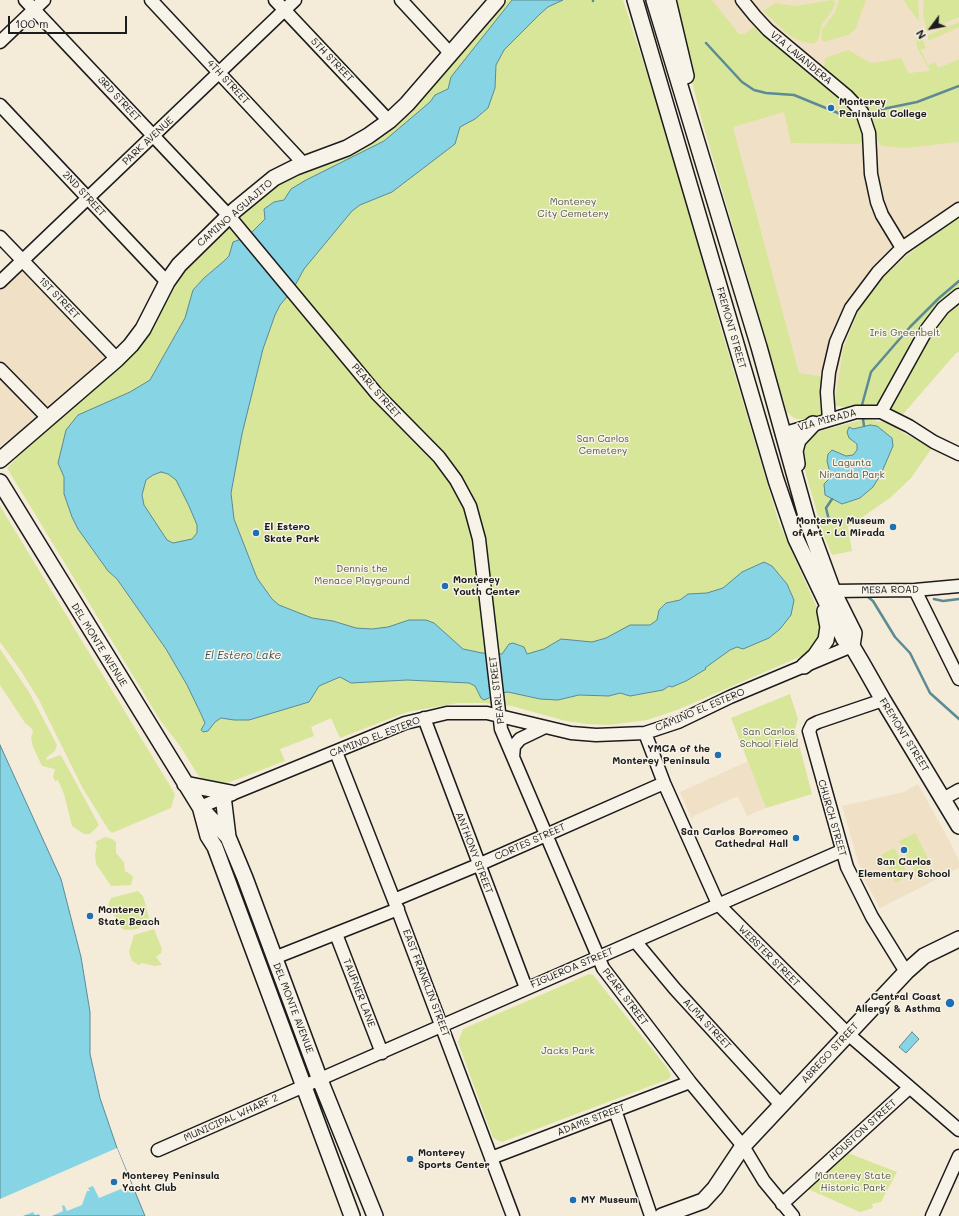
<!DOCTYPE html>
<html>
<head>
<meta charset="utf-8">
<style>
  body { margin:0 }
  #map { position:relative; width:959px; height:1216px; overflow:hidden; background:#f4ebd9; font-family:Mali,sans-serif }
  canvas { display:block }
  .north { position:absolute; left:911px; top:8px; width:40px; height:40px; -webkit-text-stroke:3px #f7f3e8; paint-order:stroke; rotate:238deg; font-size:11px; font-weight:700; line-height:16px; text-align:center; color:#1c1c1c }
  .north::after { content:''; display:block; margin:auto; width:14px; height:18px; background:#1c1c1c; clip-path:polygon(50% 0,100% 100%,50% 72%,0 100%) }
  .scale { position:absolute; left:8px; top:16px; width:119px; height:18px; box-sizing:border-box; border:2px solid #1c1c1c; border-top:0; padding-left:5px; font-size:12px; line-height:14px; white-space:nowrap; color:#1c1c1c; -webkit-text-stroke:3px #f7f3e8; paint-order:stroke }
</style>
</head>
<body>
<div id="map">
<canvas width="959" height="1216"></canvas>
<div class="north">N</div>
<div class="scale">100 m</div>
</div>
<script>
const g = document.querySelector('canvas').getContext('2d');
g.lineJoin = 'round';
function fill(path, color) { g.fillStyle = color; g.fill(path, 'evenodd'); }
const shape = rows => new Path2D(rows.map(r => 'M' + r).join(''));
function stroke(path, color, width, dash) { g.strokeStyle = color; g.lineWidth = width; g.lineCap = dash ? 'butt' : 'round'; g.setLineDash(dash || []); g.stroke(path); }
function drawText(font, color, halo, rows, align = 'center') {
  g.font = font + ' Mali,sans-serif'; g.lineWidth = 3; g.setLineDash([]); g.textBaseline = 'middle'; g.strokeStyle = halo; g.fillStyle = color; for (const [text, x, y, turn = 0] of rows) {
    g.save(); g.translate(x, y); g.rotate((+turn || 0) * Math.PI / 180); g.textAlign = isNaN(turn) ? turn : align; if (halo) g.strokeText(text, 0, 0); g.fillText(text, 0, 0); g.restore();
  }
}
const built = shape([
  [672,0,959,0,959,217,918,246,883,277,859,309,843,349,834,406,813,424,812,419,793,418,787,412,785,404],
  [22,260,117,359,0,446,0,282],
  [748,761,766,808,747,816,738,796,693,816,694,818,692,819,680,792],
  [918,784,950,842,959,861,959,868,880,908,865,881,857,858,842,806,904,792]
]);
const green = shape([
  [508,0,623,0,671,147,720,325,779,523,822,619,822,636,810,652,804,655,677,710,647,720,609,725,587,724,566,721,512,706,485,703,458,703,407,712,340,738,331,718,311,727,314,736,280,749,285,761,230,782,217,784,203,780,198,775,180,746,160,720,7,468,52,422,104,380,132,355,152,327,173,286,189,264,220,233,267,191,290,176,361,150,393,127,422,99,494,13],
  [671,0,712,0,739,34,745,34,753,27,851,106,862,123,864,142,858,144,791,143,784,112,733,127,799,373,825,377,823,412,820,417,812,419,796,419,787,412,702,121],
  [832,0,836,1,832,11,822,24,818,40,813,44,801,41,790,36,763,11,775,3,795,6],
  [839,0,866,0,855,30,848,35,824,42,821,39,822,30,835,12],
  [904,0,918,0,919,21,908,7],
  [924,0,959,0,959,17,927,31,923,15],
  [959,22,959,27,928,41,928,35],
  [921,37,926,48,921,50,928,65,935,62,938,68,959,59,959,142,905,148,881,146,877,139,870,110,861,99,824,68,825,58,848,50,869,62,874,63,901,58,908,73,930,71,917,47,916,38],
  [959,217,959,352,956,353,898,420,856,408,834,406,843,349,859,309,883,277,918,246],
  [865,419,889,423,905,434,932,448,911,478,890,498,848,527,852,551,832,555,823,534,802,460,804,440,816,432],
  [0,506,175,794,171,808,112,833,108,829,82,787,39,700,21,671,0,642],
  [0,649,29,692,57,745,55,751,46,758,47,760,60,755,62,757,99,825,90,834,84,834,72,826,64,794,58,780,55,781,53,777,55,769,42,766,33,747,31,738,33,731,31,728,25,723,0,685],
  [790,694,798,719,795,729,812,794,766,808,731,718],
  [915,833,931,864,915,872,899,841],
  [105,837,112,839,116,842,116,853,124,862,125,871,130,874,133,877,131,885,111,886,96,864,95,854,97,846,95,842],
  [894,848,909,876,895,883,881,855],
  [138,891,143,896,150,921,148,924,136,929,127,930,122,929,108,905,111,898],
  [154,929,162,949,161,953,156,957,162,965,155,966,142,963,139,965,132,961,129,952,134,935],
  [589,974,593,975,668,1069,671,1075,669,1079,502,1142,493,1138,458,1042,463,1029],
  [848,1153,897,1172,881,1202,872,1204,873,1208,860,1212,808,1189]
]);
const water = shape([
  [512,0,563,0,548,7,540,14,504,50,496,65,495,88,488,108,475,119,460,127,455,144,392,192,360,205,352,211,304,269,292,291,280,305,275,315,263,349,242,434,231,493,234,519,257,578,272,599,279,605,312,618,333,621,356,628,372,629,388,627,409,620,426,620,434,623,463,649,482,653,502,654,509,644,513,643,524,647,527,654,544,649,561,639,592,642,606,638,630,625,650,625,657,620,659,610,666,603,680,600,688,594,707,593,723,588,742,572,764,562,772,566,787,584,794,600,791,615,780,629,769,638,743,649,737,647,730,650,705,668,706,669,686,681,672,687,669,686,663,690,630,696,620,693,609,696,579,695,558,700,540,699,508,692,501,693,484,700,481,698,475,686,469,683,407,680,351,683,340,677,319,686,309,702,249,720,234,720,221,718,215,722,208,731,203,732,201,730,205,723,201,714,187,685,166,649,117,579,108,571,78,529,72,517,64,494,64,477,58,463,66,430,78,415,130,392,150,380,185,318,193,290,204,278,224,261,229,256,233,242,247,237,265,219,264,209,274,202,284,200,291,189,306,180,384,141,430,102,435,95,448,89,451,77,512,0],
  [161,472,168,474,176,480,189,506,197,525,197,533,192,539,173,543,167,540,144,505,142,495,146,480,153,475,161,472],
  [870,425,877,426,892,438,893,446,881,474,873,487,860,498,842,504,825,495,824,484,831,477,827,461,828,454,832,450,846,456,853,455,857,450,857,444,849,438,847,432,849,427,853,429,870,425],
  [0,745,61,879,81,957,90,1012,90,1054,100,1098,117,1148,145,1216,0,1216,0,745],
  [912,1032,919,1039,906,1053,899,1047,912,1032]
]);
const pier = shape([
  [117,1148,133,1188,123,1192,121,1189,99,1198,93,1186,88,1188,90,1191,87,1191,82,1205,67,1211,64,1205,62,1206,63,1211,52,1216,40,1216,39,1214,35,1215,33,1212,23,1216,0,1216,0,1199]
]);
const stream = shape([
  [593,0,593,1],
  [706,43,742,82,754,90,766,93,794,95,843,115],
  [878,110,917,102,959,86],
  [862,405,871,372,910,327,939,298,959,281],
  [863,419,864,426],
  [829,520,826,508,832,499],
  [868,597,873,601,895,637,910,653,930,693,959,719],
  [934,599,943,601,959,599]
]);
const minor = shape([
  [25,0,229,216,377,394,439,457,456,480,470,506,479,539,501,729,603,968,690,1082,743,1146,764,1181,793,1216],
  [151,0,304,164],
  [275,0,389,121],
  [401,0,450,53],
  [742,0,755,16,768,30,847,96,862,112,869,133,871,174,877,202,882,215,902,248],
  [0,42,44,0],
  [0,105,167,282],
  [0,237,117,359],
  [0,282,295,0],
  [0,369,48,418],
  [881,412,927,329,943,308,959,295],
  [829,420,827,392,829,372,836,342,851,308,878,272,902,248,959,209],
  [782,434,856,412,881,412,909,426,934,442,959,454],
  [915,590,959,679],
  [827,594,833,591,915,590,959,586],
  [883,700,818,722,812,725,809,731,847,867,872,917,906,972],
  [424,718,526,988],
  [645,733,664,783,718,904,848,1034,959,1130],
  [336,752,394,900,513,1216],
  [513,757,514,746,520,739,545,727],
  [943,799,959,790],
  [200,807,405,723,447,713,487,713,571,733,596,735,645,733,678,722,730,697,852,646],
  [394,900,478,865,664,783],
  [336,934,382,1053],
  [635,941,675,989,781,1105],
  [274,958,398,909],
  [615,1110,651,1216],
  [158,1150,841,851],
  [491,1158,690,1082],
  [782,1204,909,1088],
  [932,1216,959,1156]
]);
const major = shape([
  [635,0,776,480,796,539,844,639,852,646,862,663,883,700,959,826],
  [654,0,759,347,808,523,833,591,854,633,852,646],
  [668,0,686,76],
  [0,460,117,359,131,345,143,329,167,282,179,265,235,210,274,178,296,167,347,148,368,136,389,121,407,104,497,0],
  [797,464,795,451,798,440,813,424],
  [0,482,200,807,228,837,245,878,320,1080,375,1216],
  [804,666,815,656,826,640,828,627,825,611],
  [185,784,231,793],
  [223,796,228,837],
  [201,810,208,836,215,847,352,1216],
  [662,1216,703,1201,715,1188,743,1146,906,972,924,956,959,939]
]);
const markers = [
  [831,108,4,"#1f6fb2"],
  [893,527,4,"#1f6fb2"],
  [256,533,4,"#1f6fb2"],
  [445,586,4,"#1f6fb2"],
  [718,755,4,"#1f6fb2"],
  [796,838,4,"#1f6fb2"],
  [904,850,4,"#1f6fb2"],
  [90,916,4,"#1f6fb2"],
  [950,1003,5,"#1f6fb2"],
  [410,1159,4,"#1f6fb2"],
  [114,1182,4,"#1f6fb2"],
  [573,1200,4,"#1f6fb2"]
];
const streetNames = [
  ["VIA LAVANDERA",801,58,40],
  ["5TH STREET",332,60,46],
  ["4TH STREET",228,82,47],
  ["3RD STREET",119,99,47],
  ["PARK AVENUE",148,141,-43],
  ["2ND STREET",84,194,47],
  ["CAMINO AGUAJITO",235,213,-41],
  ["1ST STREET",59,298,46],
  ["FREMONT STREET",731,328,74],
  ["PEARL STREET",376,391,49],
  ["VIA MIRADA",827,420,-15],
  ["MESA ROAD",890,590,-1],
  ["DEL MONTE AVENUE",99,645,58],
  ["PEARL STREET",497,690,-97],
  ["CAMINO EL ESTERO",700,710,-23],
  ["FREMONT STREET",904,735,58],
  ["CAMINO EL ESTERO",375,737,-21],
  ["CHURCH STREET",832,818,74],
  ["CORTES STREET",530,842,-24],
  ["ANTHONY STREET",474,853,69],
  ["WEBSTER STREET",769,956,45],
  ["FIGUEROA STREET",572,968,-23],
  ["EAST FRANKLIN STREET",426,983,69],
  ["TAUFNER LANE",359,993,69],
  ["PEARL STREET",625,997,53],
  ["DEL MONTE AVENUE",293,1008,69],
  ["ALMA STREET",707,1024,47],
  ["ABREGO STREET",830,1053,-47],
  ["MUNICIPAL WHARF 2",231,1118,-24],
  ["ADAMS STREET",591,1120,-21],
  ["HOUSTON STREET",863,1130,-42]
];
const poiNames = [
  ["Monterey",839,102],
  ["Peninsula College",839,114],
  ["Monterey Museum",885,521,"right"],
  ["of Art - La Mirada",885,533,"right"],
  ["El Estero",264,527],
  ["Skate Park",264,539],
  ["Monterey",453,580],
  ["Youth Center",453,592],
  ["YMCA of the",710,749,"right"],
  ["Monterey Peninsula",710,761,"right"],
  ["San Carlos Borromeo",788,832,"right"],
  ["Cathedral Hall",788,844,"right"],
  ["San Carlos",904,862,"center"],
  ["Elementary School",904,874,"center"],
  ["Monterey",98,910],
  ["State Beach",98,922],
  ["Central Coast",941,997,"right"],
  ["Allergy & Asthma",941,1009,"right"],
  ["Monterey",418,1153],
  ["Sports Center",418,1165],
  ["Monterey Peninsula",122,1176],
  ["Yacht Club",122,1188],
  ["MY Museum",581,1200]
];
const parkNames = [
  ["Monterey",573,202],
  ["City Cemetery",573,214],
  ["Iris Greenbelt",905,333],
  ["San Carlos",603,439],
  ["Cemetery",603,451],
  ["Lagunta",852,463],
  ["Niranda Park",852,475],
  ["Dennis the",362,569],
  ["Menace Playground",362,581],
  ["San Carlos",769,732],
  ["School Field",769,744],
  ["Jacks Park",568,1051],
  ["Monterey State",853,1176],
  ["Historic Park",853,1188]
];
const waterNames = [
  ["El Estero Lake",243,656]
];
fill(built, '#f0e1c6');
fill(green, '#d8e69a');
fill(water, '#87d4e5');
stroke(water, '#5c8a95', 1);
fill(pier, '#f4ebd9');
stroke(stream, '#5c8a95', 2.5);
stroke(minor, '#1c1c1c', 15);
stroke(major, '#1c1c1c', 18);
stroke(minor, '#f7f3e8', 12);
stroke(major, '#f7f3e8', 15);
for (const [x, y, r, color] of markers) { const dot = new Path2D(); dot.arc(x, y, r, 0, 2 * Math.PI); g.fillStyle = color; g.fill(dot); stroke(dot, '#f7f3e8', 1.5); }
drawText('10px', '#1c1c1c', '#f7f3e8', streetNames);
drawText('bold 10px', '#1c1c1c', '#f7f3e8', poiNames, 'left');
drawText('10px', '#545942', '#f7f3e8', parkNames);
drawText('italic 11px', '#3c5358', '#f7f3e8', waterNames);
</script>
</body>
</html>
